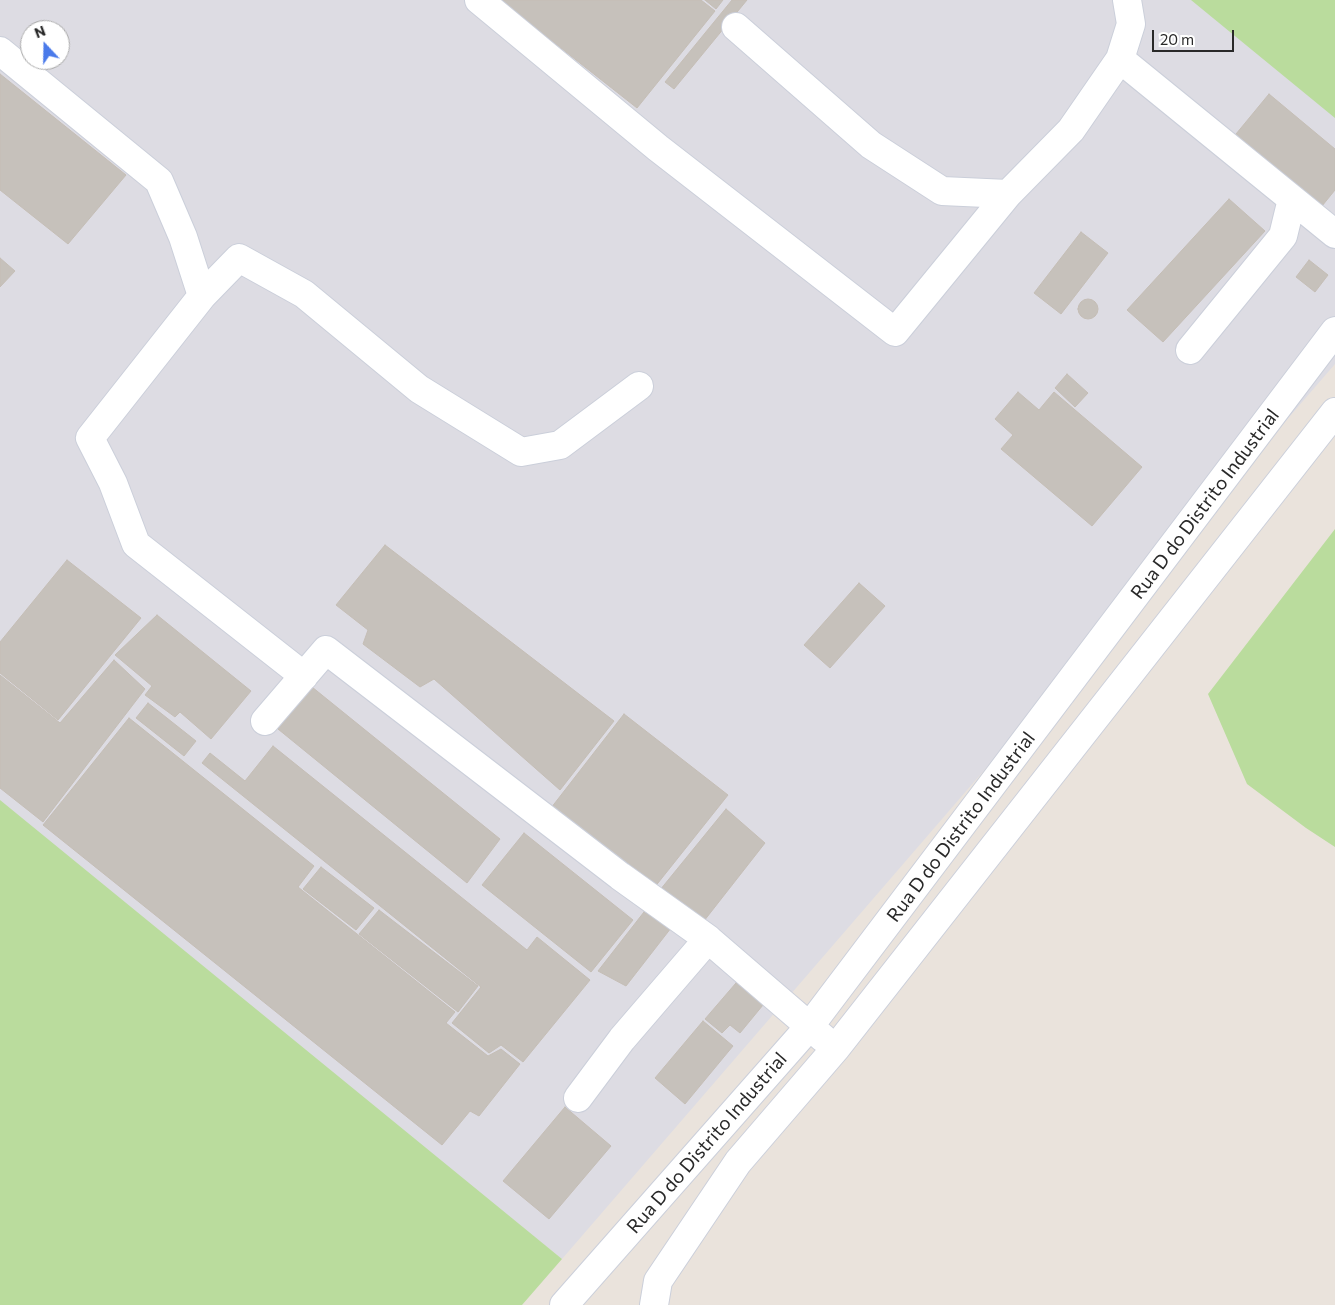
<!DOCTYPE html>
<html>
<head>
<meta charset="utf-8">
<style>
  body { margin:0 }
  #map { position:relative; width:1335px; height:1305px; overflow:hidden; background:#eae3dc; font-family:Commissioner,sans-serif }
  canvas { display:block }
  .north { position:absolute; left:20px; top:20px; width:50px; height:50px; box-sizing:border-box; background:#fff; border:1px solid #a9a9a9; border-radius:50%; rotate:339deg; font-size:14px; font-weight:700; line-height:20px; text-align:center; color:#292929 }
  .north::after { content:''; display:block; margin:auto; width:18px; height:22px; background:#4a7aea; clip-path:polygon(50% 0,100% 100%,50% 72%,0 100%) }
  .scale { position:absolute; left:1152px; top:30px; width:82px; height:22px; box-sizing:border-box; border:2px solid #292929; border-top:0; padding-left:6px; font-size:15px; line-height:18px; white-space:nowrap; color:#292929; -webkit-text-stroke:4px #fff; paint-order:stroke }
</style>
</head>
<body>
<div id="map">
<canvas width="1335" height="1305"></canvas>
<div class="north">N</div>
<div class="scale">20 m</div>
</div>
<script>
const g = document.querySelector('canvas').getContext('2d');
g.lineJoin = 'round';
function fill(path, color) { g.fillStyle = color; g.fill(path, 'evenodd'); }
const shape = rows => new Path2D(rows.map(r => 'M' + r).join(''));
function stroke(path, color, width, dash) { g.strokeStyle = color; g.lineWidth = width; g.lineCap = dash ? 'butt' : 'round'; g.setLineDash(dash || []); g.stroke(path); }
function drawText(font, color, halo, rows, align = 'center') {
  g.font = font + ' Commissioner,sans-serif'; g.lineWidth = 5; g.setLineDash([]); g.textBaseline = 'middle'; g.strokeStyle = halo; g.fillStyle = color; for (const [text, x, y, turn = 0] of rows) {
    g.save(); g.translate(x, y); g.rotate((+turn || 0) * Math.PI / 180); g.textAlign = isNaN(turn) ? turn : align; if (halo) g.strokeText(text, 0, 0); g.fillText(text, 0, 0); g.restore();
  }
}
const industrial = shape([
  [0,0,1335,0,1335,364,562,1259,0,813],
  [30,30,60,30,60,60,30,60]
]);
const green = shape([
  [1191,0,1335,0,1335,118],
  [1335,529,1335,847,1306,828,1247,784,1208,694],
  [0,800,562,1259,522,1305,0,1305]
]);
const building = shape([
  [500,0,701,0,715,11,637,108,500,0],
  [705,0,723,0,716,9,705,0],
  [732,0,747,0,674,89,665,82,732,0],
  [0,74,126,175,68,244,0,190,0,74],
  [1269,94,1335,149,1335,190,1322,206,1236,134,1269,94],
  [1229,199,1265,231,1163,342,1127,310,1229,199],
  [1081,232,1108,253,1061,314,1034,293,1081,232],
  [0,258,15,271,0,287,0,258],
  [1309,260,1328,275,1315,292,1296,277,1309,260],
  '1078 309a10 10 0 1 1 20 0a10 10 0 1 1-20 0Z',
  [1067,374,1088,393,1075,407,1055,388,1067,374],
  [1018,392,1039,410,1054,392,1142,467,1092,526,1001,449,1013,435,995,419,1018,392],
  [385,545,614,721,560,790,434,679,420,687,363,644,368,630,336,605,385,545],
  [67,560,141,618,58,720,0,673,0,642,67,560],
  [859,583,885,606,830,668,804,645,859,583],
  [157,615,251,691,211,739,180,712,175,717,145,695,152,686,115,655,157,615],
  [114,660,145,689,43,822,0,788,0,675,60,723,114,660],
  [312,687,500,839,467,883,278,729,312,687],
  [148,703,196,741,184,756,136,718,148,703],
  [624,714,728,795,654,888,551,808,624,714],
  [129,718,314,866,298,887,455,1012,446,1023,488,1056,501,1049,520,1064,479,1116,470,1111,442,1145,43,825,129,718],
  [273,746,527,950,537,937,590,980,523,1062,501,1045,489,1053,452,1023,481,987,202,763,210,753,245,781,273,746],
  [726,809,765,843,700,926,660,890,726,809],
  [524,833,633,920,591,972,482,885,524,833],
  [321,867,374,908,356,930,303,889,321,867],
  [379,910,478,986,458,1012,359,934,379,910],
  [644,912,671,928,626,986,598,971,644,912],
  [736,983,763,1005,740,1033,730,1025,722,1033,705,1019,736,983],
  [703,1021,733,1046,685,1104,655,1078,703,1021],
  [565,1107,611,1146,549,1219,503,1181,565,1107]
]);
const minor = shape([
  [479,0,658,148,895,332,1008,194],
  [736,27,871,145,942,191,1008,194,1071,130,1120,59,1335,234],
  [0,51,159,181,183,237,202,296,90,438,113,483,136,544,304,676],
  [1120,59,1131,24,1127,0],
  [202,296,239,258,304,294,419,389,521,452,560,445,639,386],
  [1190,350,1283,236,1292,199],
  [265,721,326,650,620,876,708,939],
  [578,1098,622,1039,708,939,823,1038],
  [564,1305,809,1027,1335,331],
  [654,1305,658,1281,738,1162,836,1048,1335,412]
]);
const streetNames = [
  ["Rua D do Distrito Industrial",1205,504,-53],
  ["Rua D do Distrito Industrial",961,827,-53],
  ["Rua D do Distrito Industrial",707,1143,-49]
];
fill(industrial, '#dddce3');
fill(green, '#badc9d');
fill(building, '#c6c1bb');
stroke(building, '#c5beb6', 1);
stroke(minor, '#cbcfda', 30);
stroke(minor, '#fff', 28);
drawText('19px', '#292929', '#fff', streetNames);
</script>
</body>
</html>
